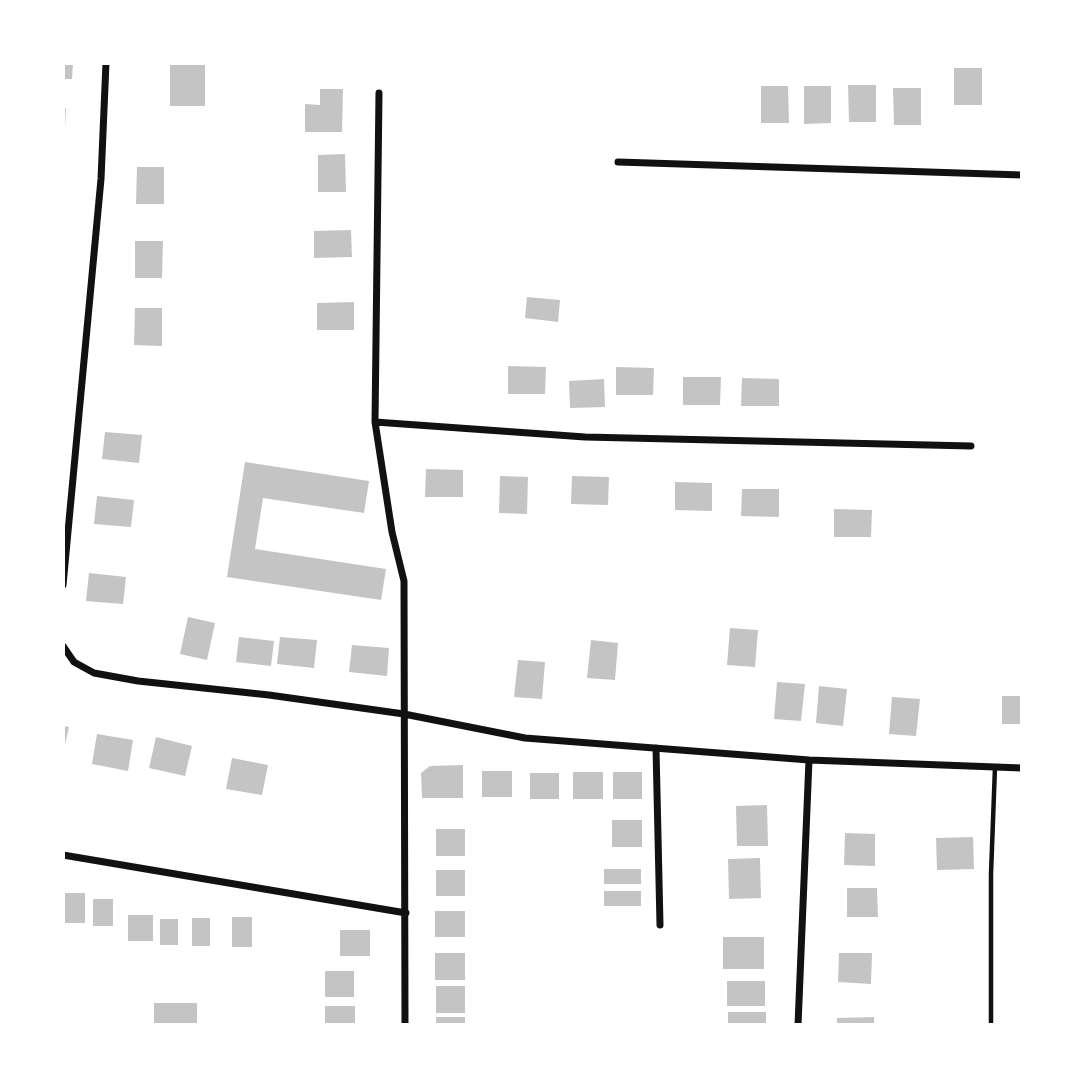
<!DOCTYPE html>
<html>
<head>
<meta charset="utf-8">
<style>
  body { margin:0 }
  #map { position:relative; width:1085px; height:1088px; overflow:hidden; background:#fff; font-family:"Times New Roman",serif }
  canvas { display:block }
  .frame { position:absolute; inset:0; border:65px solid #fff; pointer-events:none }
</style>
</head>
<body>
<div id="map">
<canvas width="1085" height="1088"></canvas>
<div class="frame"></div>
</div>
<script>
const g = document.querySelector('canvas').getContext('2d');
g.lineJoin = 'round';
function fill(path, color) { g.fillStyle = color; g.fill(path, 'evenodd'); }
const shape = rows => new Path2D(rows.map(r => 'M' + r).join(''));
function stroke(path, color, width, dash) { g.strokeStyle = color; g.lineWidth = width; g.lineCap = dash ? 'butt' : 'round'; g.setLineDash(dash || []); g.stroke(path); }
const building = shape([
  [63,63,73,63,72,79,63,79],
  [170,63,205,63,205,106,170,106],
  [954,68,982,68,982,105,954,105],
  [848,85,876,85,876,122,849,122],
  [761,86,788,86,789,123,761,123],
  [804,86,831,86,831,123,804,124],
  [893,88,921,88,921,125,894,125],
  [320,89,343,89,342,132,305,132,305,104,320,105],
  [63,108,66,108,65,128,63,128],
  [345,154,346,192,318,192,318,155],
  [137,167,164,167,164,204,136,204],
  [351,230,352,257,314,258,314,231],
  [135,241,163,241,162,278,135,278],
  [527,297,560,300,558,322,525,318],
  [354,302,354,330,317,330,317,303],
  [135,308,162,308,162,346,134,345],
  [508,366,546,367,545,394,508,394],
  [616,367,654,368,653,395,616,395],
  [683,377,721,377,720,405,683,405],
  [742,378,779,379,779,406,741,406],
  [604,379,605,407,570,408,569,381],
  [105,432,142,435,139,463,102,459],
  [245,462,369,481,364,513,263,498,255,549,386,569,381,600,227,577],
  [426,469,463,470,463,497,425,497],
  [500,476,528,477,527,514,499,513],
  [572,476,609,477,608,505,571,504],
  [675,482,712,483,712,511,675,510],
  [742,489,779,489,779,517,741,516],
  [97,496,134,500,131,527,94,524],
  [834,509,872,510,871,537,834,537],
  [89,573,126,577,123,604,86,601],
  [188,617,215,623,207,660,180,654],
  [730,628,758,630,755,667,727,665],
  [239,637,274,641,271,666,236,662],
  [280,637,317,640,314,668,277,664],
  [591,640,618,643,615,680,587,678],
  [352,645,389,648,387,676,349,672],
  [518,660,545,662,542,699,514,697],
  [777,682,805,684,801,721,774,719],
  [819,686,847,689,843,726,816,723],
  [1002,696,1022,696,1022,724,1002,724],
  [892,697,920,699,916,736,889,734],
  [63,726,69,727,64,749,63,749],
  [97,734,133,740,128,771,92,764],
  [156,737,192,746,185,776,149,768],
  [232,758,268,765,262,795,226,789],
  [463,765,463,798,422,798,421,773,430,766],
  [482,771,512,771,512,797,482,797],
  [573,772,603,772,603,799,573,799],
  [613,772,642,772,642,799,613,799],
  [530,773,559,773,559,799,530,799],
  [767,805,768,846,737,846,736,806],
  [612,820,642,820,642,847,612,847],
  [436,829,465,829,465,856,436,856],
  [845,833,875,834,875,866,844,865],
  [973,837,974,869,937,870,936,838],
  [760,858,761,898,729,899,728,859],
  [604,869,641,869,641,884,604,884],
  [436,870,465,870,465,896,436,896],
  [847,888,877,888,878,917,847,917],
  [604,891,641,891,641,906,604,906],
  [63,893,85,893,85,923,63,923],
  [93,899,113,899,113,926,93,926],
  [435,911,465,911,465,937,435,937],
  [128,915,153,915,153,941,128,941],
  [232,917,252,917,252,947,232,947],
  [192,918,210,918,210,946,192,946],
  [160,919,178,919,178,945,160,945],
  [340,930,370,930,370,956,340,956],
  [723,937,764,937,764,969,723,969],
  [435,953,465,953,465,980,435,980],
  [839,953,872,953,871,984,838,982],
  [325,971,354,971,354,997,325,997],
  [727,981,765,981,765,1006,727,1006],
  [436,986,465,986,465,1013,436,1013],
  [154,1003,197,1003,197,1025,154,1025],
  [325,1006,355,1006,355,1025,325,1025],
  [728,1012,766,1012,766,1025,728,1025],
  [436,1017,465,1017,465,1025,436,1025],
  [874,1017,874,1025,837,1025,837,1018]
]);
const service = shape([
  [991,1025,991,874,995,767]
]);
const minor = shape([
  [379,93,375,422,392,532,404,581,405,1025],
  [618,162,1022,175],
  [375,422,585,437,971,446],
  [63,585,101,179,106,63],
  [63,646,74,662,94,673,138,681,269,695,404,714,525,738,809,760,1022,768],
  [656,748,660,925],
  [63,855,406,913],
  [798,1025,809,760]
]);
fill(building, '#c4c4c4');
stroke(service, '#111', 4.5);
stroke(minor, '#111', 7);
</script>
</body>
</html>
